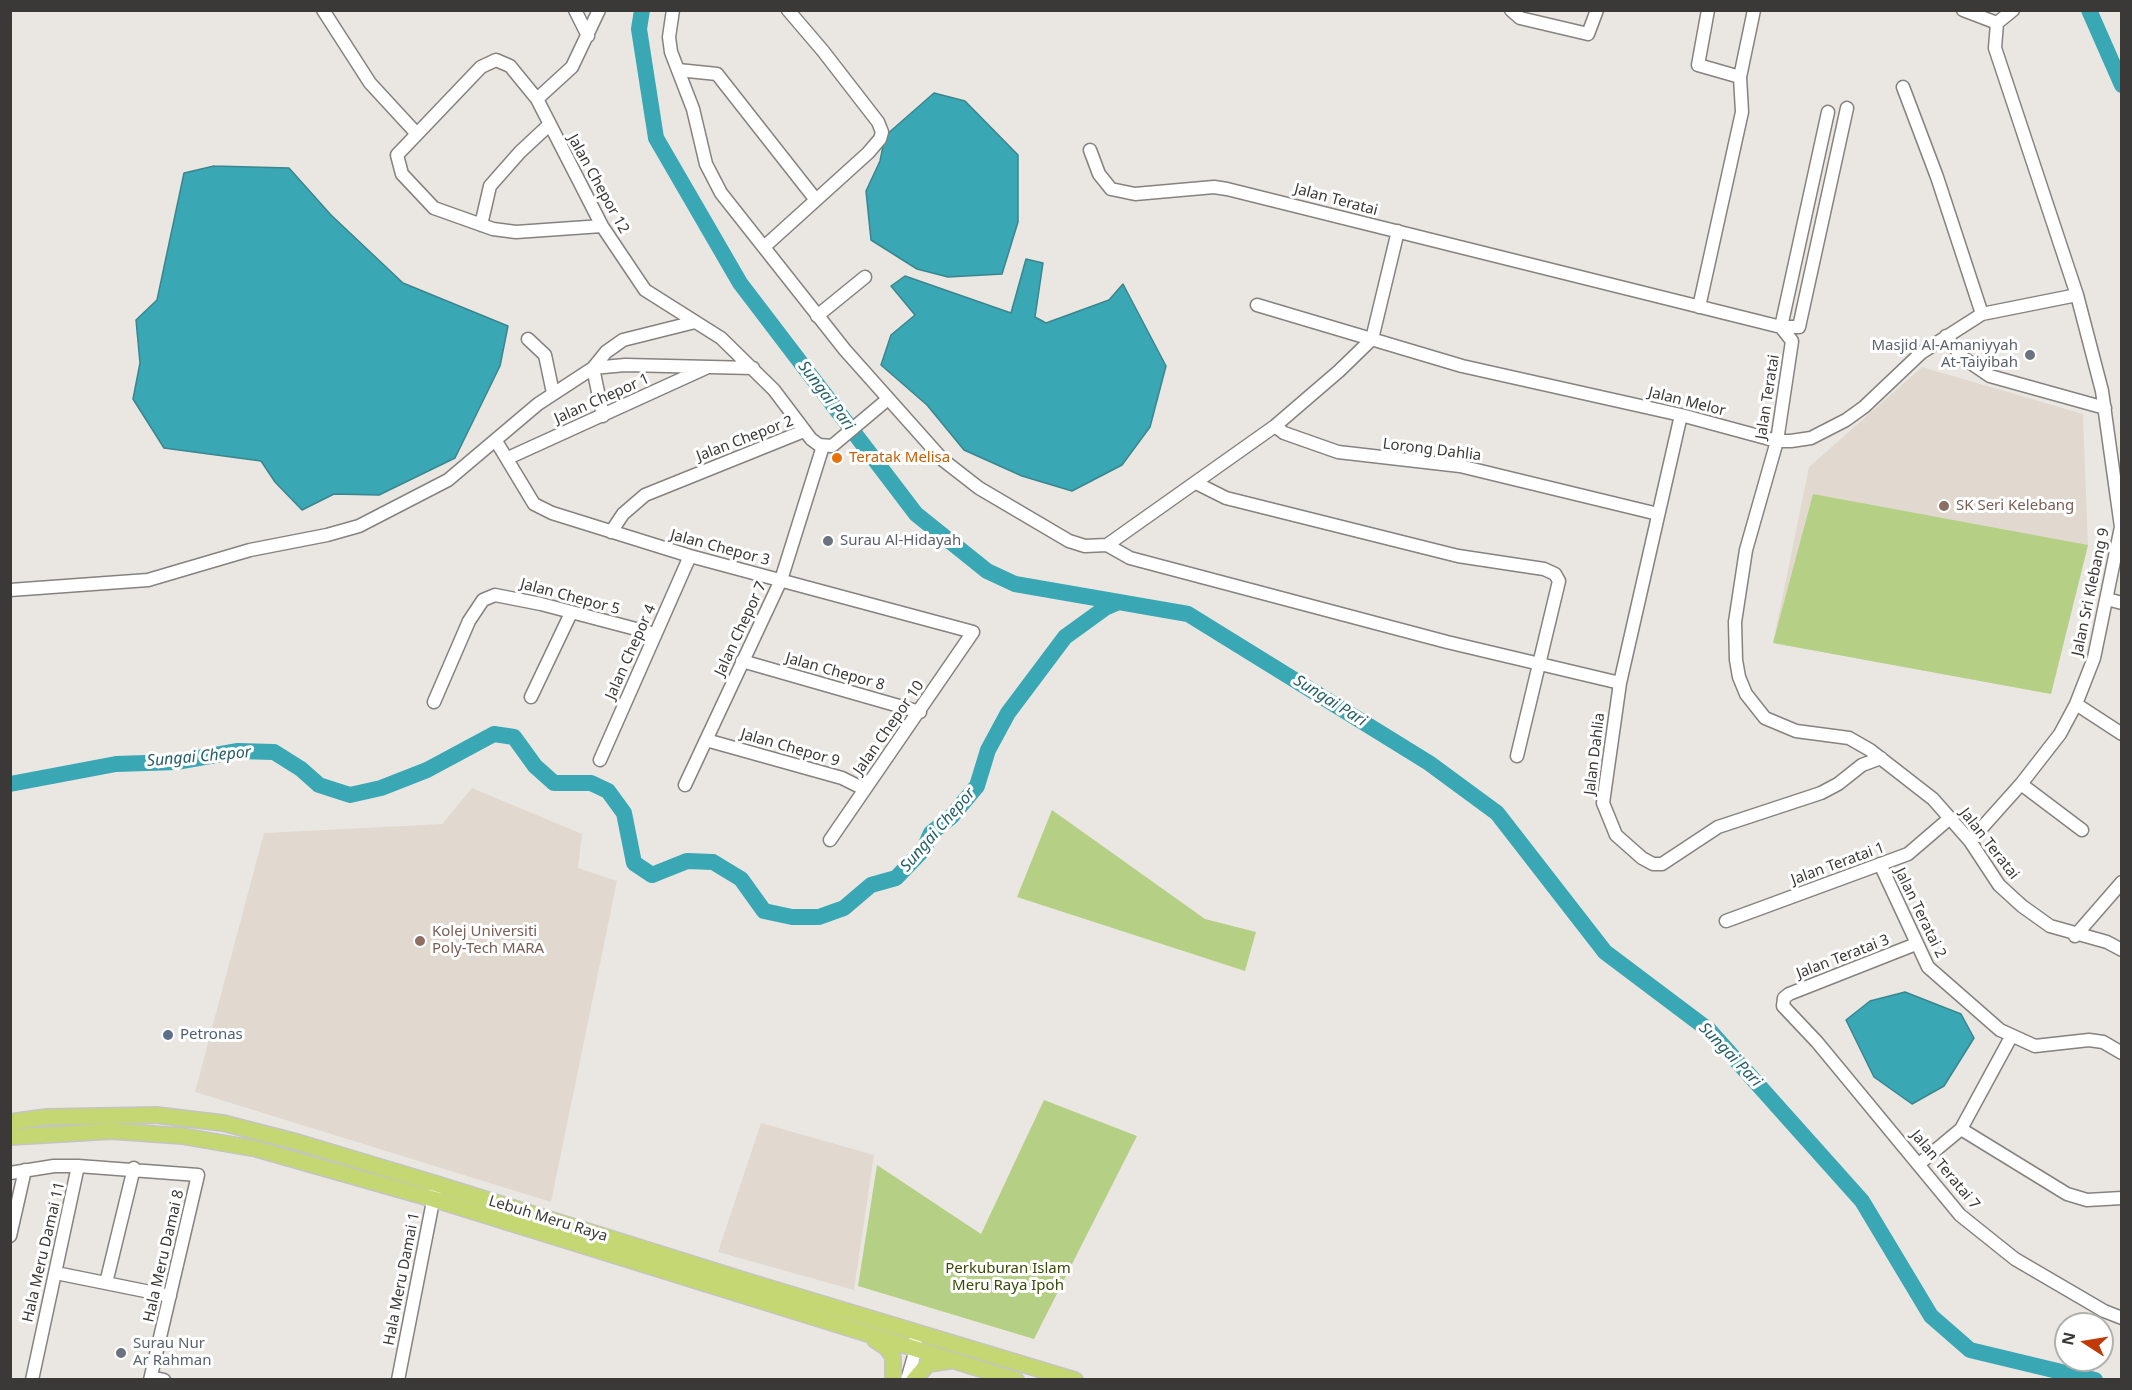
<!DOCTYPE html>
<html>
<head>
<meta charset="utf-8">
<style>
  body { margin:0 }
  #map { position:relative; width:2132px; height:1390px; overflow:hidden; background:#eae7e3; font-family:"Noto Sans",sans-serif }
  canvas { display:block }
  .frame { position:absolute; inset:0; border:12px solid #3a3937; pointer-events:none }
  .north { position:absolute; left:2054px; top:1312px; width:60px; height:60px; box-sizing:border-box; background:#fff; border:2px solid #b0b0af; border-radius:50%; rotate:282deg; font-size:16px; font-weight:700; line-height:24px; text-align:center; color:#3a3937 }
  .north::after { content:''; display:block; margin:auto; width:21px; height:27px; background:#c13906; clip-path:polygon(50% 0,100% 100%,50% 72%,0 100%) }
</style>
</head>
<body>
<div id="map">
<canvas width="2132" height="1390"></canvas>
<div class="frame"></div>
<div class="north">N</div>
</div>
<script>
const g = document.querySelector('canvas').getContext('2d');
g.lineJoin = 'round';
function fill(path, color) { g.fillStyle = color; g.fill(path, 'evenodd'); }
const shape = rows => new Path2D(rows.map(r => 'M' + r).join(''));
function stroke(path, color, width, dash) { g.strokeStyle = color; g.lineWidth = width; g.lineCap = dash ? 'butt' : 'round'; g.setLineDash(dash || []); g.stroke(path); }
function drawText(font, color, halo, rows, align = 'center') {
  g.font = font + ' "Noto Sans",sans-serif'; g.lineWidth = 6; g.setLineDash([]); g.textBaseline = 'middle'; g.strokeStyle = halo; g.fillStyle = color; for (const [text, x, y, turn = 0] of rows) {
    g.save(); g.translate(x, y); g.rotate((+turn || 0) * Math.PI / 180); g.textAlign = isNaN(turn) ? turn : align; if (halo) g.strokeText(text, 0, 0); g.fillText(text, 0, 0); g.restore();
  }
}
const built = shape([
  [1922,367,2083,414,2088,545,2051,694,1773,643,1809,467],
  [472,788,582,834,578,868,617,881,551,1202,195,1092,264,833,442,824],
  [761,1123,874,1155,854,1290,718,1252]
]);
const green = shape([
  [1813,494,2088,545,2051,694,1773,643],
  [1052,810,1205,919,1256,932,1245,971,1017,897],
  [1044,1100,1137,1136,1034,1339,858,1286,877,1165,981,1234]
]);
const water = shape([
  [934,93,965,101,1018,155,1018,222,1002,274,948,277,917,269,871,240,866,191,880,161,885,136,934,93],
  [214,166,289,168,331,215,403,283,508,326,500,366,455,458,379,495,334,494,302,510,275,482,261,461,164,448,133,399,140,363,136,320,157,300,184,173,214,166],
  [1026,259,1043,263,1035,317,1046,323,1109,300,1123,284,1166,366,1150,427,1122,465,1072,491,1022,476,964,450,927,405,881,365,891,335,915,315,891,286,905,276,1011,313,1026,259],
  [1905,992,1961,1014,1974,1038,1944,1086,1912,1104,1874,1077,1846,1020,1870,1001,1905,992]
]);
const river = shape([
  [642,10,639,29,656,138,740,283,916,514,987,571,1015,584,1188,614,1429,763,1497,813,1605,952,1710,1031,1862,1201,1931,1316,1970,1350,2095,1380],
  [2089,10,2122,85],
  [10,784,116,764,176,762,238,751,274,752,301,769,319,785,350,795,381,788,427,770,494,734,514,737,535,766,554,783,591,783,608,791,624,813,634,863,652,875,687,861,713,862,741,879,764,911,792,917,819,917,844,908,871,885,896,878,924,849,931,833,951,817,977,786,988,750,1008,713,1065,637,1105,608,1119,602]
]);
const minor = shape([
  [323,10,370,83,417,134],
  [575,10,588,36],
  [673,10,669,37,671,52,693,109,706,164,721,193,845,350,943,460,979,488,1069,541,1085,546,1107,545,1275,426,1339,371,1372,339,1398,231],
  [1511,10,1520,18,1588,34,1597,10],
  [1708,10,1698,65,1740,77],
  [1963,10,1997,23],
  [678,70,717,74,816,200],
  [1903,87,1937,177,1982,314],
  [537,99,572,67,599,10],
  [1090,150,1099,174,1111,189,1135,194,1214,187,1227,189,1781,327,1799,327,1847,108],
  [481,225,490,186,520,152,549,125],
  [602,226,516,232,493,229,434,208,402,174,397,155,481,67,496,60,510,66,537,99,602,226,645,290,721,338,774,390,811,439,819,445,832,446,888,399],
  [764,247,868,153,880,139,882,132,878,122,823,51,788,10],
  [1257,305,1462,366,1681,415,1777,441,1791,441,1811,438,1846,420,1864,407,1921,353,1982,314,2077,295],
  [1699,307,1742,112,1740,77,1754,10],
  [817,316,865,277],
  [1781,327,1792,341,1777,441,1746,550,1735,622,1736,660,1739,677,1746,694,1765,718,1796,731,1849,738,1870,750,1933,799,1970,841,1999,885,2022,906,2050,926,2107,942,2122,950],
  [1781,327,1828,112],
  [1946,336,1962,357,1990,376,2105,408],
  [528,339,545,355,553,393],
  [593,368,625,365,753,368],
  [593,368,603,416],
  [1681,415,1620,683,1603,803,1616,835,1642,858,1653,864,1662,864,1718,827,1821,793,1838,784,1862,765,1881,758],
  [1275,426,1284,433,1338,452,1460,466,1658,514],
  [496,441,534,504,552,513,690,556,973,632,830,840],
  [508,458,708,367],
  [1196,483,1226,498,1458,556,1544,569,1555,574,1559,581,1517,756],
  [611,532,623,514,645,495,804,431],
  [1107,545,1130,558,1447,642,1620,683],
  [10,590,148,580,250,550,327,535,359,526,448,480,538,404,593,368,606,352,623,340,695,322],
  [2107,599,2122,603],
  [742,661,920,712],
  [531,697,571,613],
  [434,702,469,621,483,600,495,595,541,604,655,634],
  [2076,704,2122,734],
  [706,740,842,778,864,789],
  [600,760,690,556],
  [2021,784,2082,830],
  [685,785,781,580,823,446],
  [1970,841,2021,784,2060,734,2076,704,2094,658,2121,527,2102,391,2077,295,1995,48,1997,23,2013,10],
  [1880,864,1928,967,2000,1030,2035,1046,2089,1040,2103,1042,2122,1053],
  [1726,921,1908,854,1950,818],
  [2075,936,2122,882],
  [1916,944,1789,994,1784,998,1783,1006,1817,1042,1960,1215,2015,1259,2104,1311,2122,1318],
  [1961,1129,2067,1194,2087,1200,2122,1198],
  [1919,1164,1961,1129,2011,1037],
  [10,1173,54,1166,78,1166,198,1175,150,1380],
  [10,1236,25,1170],
  [56,1273,170,1296],
  [106,1283,134,1168],
  [151,1377,164,1380],
  [32,1380,78,1166],
  [398,1380,435,1191],
  [907,1380,916,1349,915,1331]
]);
const major = shape([
  [10,1122,47,1117,156,1115,223,1123,297,1142,437,1184,750,1282,1075,1380],
  [10,1137,112,1131,182,1136,257,1149,433,1199,1016,1380],
  [875,1340,887,1348,893,1357,893,1380],
  [914,1380,928,1364,949,1361]
]);
const markers = [
  [2030,355,6,"#6b7280"],
  [837,458,6,"#e8710a"],
  [1944,506,6,"#8d6e63"],
  [828,541,6,"#6b7280"],
  [420,941,6,"#8d6e63"],
  [168,1035,6,"#5c6f8a"],
  [121,1353,6,"#6b7280"]
];
const streetNames = [
  ["Jalan Chepor 12",598,184,61],
  ["Jalan Teratai",1336,200,15],
  ["Jalan Teratai",1768,397,-81],
  ["Jalan Chepor 1",602,399,-24],
  ["Jalan Melor",1687,402,14],
  ["Jalan Chepor 2",745,439,-21],
  ["Lorong Dahlia",1432,450,7],
  ["Jalan Chepor 3",720,548,15],
  ["Jalan Sri Klebang 9",2091,592,-78],
  ["Jalan Chepor 5",570,597,15],
  ["Jalan Chepor 7",741,629,-65],
  ["Jalan Chepor 4",631,652,-66],
  ["Jalan Chepor 8",835,672,16],
  ["Jalan Chepor 10",889,728,-55],
  ["Jalan Chepor 9",790,748,16],
  ["Jalan Dahlia",1595,754,-83],
  ["Jalan Teratai",1989,844,52],
  ["Jalan Teratai 1",1838,864,-20],
  ["Jalan Teratai 2",1920,913,64],
  ["Jalan Teratai 3",1843,957,-21],
  ["Jalan Teratai 7",1945,1170,50],
  ["Lebuh Meru Raya",548,1219,17],
  ["Hala Meru Damai 11",44,1252,-77],
  ["Hala Meru Damai 8",164,1256,-77],
  ["Hala Meru Damai 1",402,1279,-79]
];
const worshipNames = [
  ["Masjid Al-Amaniyyah",2018,346,"right"],
  ["At-Taiyibah",2018,363,"right"],
  ["Surau Al-Hidayah",840,541],
  ["Surau Nur",133,1344],
  ["Ar Rahman",133,1361]
];
const foodNames = [
  ["Teratak Melisa",849,458]
];
const educationNames = [
  ["SK Seri Kelebang",1956,506],
  ["Kolej Universiti",432,932],
  ["Poly-Tech MARA",432,949]
];
const serviceNames = [
  ["Petronas",180,1035]
];
const parkNames = [
  ["Perkuburan Islam",1008,1269],
  ["Meru Raya Ipoh",1008,1286]
];
const waterNames = [
  ["Sungai Pari",826,396,53],
  ["Sungai Pari",1330,701,32],
  ["Sungai Chepor",199,757,-5],
  ["Sungai Chepor",938,830,-49],
  ["Sungai Pari",1730,1055,46]
];
fill(built, '#e1d9cf');
fill(green, '#b5d085');
fill(water, '#39a7b4');
stroke(water, '#39868e', 1.5);
stroke(river, '#39a7b4', 16);
stroke(minor, '#85827f', 15);
stroke(major, '#c4c4c3', 18);
stroke(minor, '#fff', 12);
stroke(major, '#c4d773', 15);
for (const [x, y, r, color] of markers) { const dot = new Path2D(); dot.arc(x, y, r, 0, 2 * Math.PI); g.fillStyle = color; g.fill(dot); stroke(dot, '#fff', 2); }
drawText('15px', '#3a3937', '#fff', streetNames);
drawText('15px', '#5b616d', '#fff', worshipNames, 'left');
drawText('15px', '#c56008', '#fff', foodNames, 'left');
drawText('15px', '#785e54', '#fff', educationNames, 'left');
drawText('15px', '#4e5e75', '#fff', serviceNames, 'left');
drawText('15px', '#384b05', '#fff', parkNames);
drawText('italic 16px', '#245e66', '#fff', waterNames);
</script>
</body>
</html>
